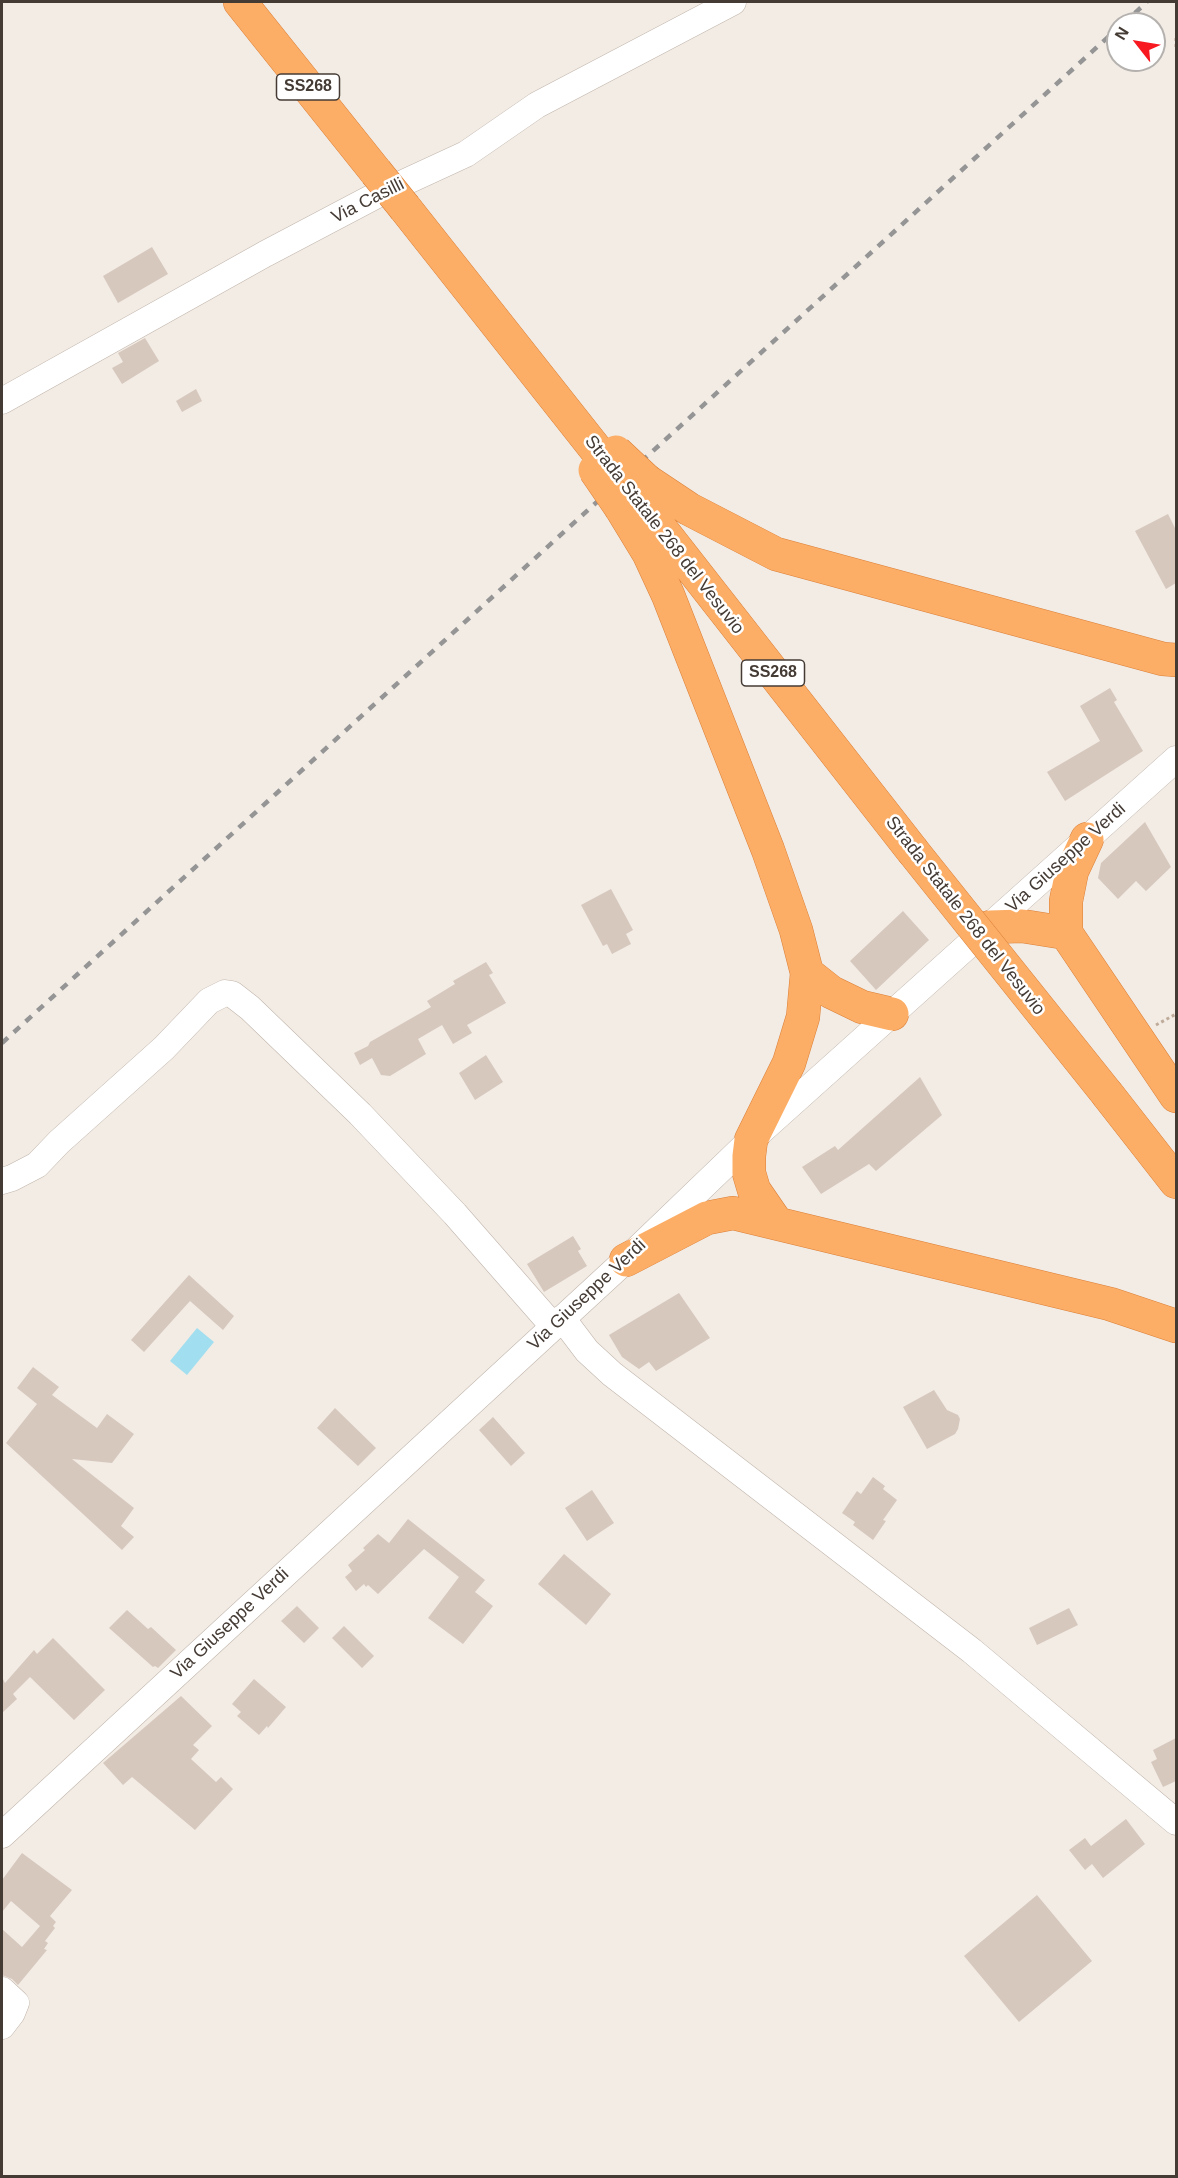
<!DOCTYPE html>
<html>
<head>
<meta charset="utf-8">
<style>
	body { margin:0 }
	#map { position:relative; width:1178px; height:2178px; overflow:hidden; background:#f2ece5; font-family:Arial,sans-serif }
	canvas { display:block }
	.frame { position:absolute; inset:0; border:3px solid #453b35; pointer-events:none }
	.north { position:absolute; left:1106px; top:12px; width:60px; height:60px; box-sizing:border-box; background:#fff; border:2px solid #b5b1ae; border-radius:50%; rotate:301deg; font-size:16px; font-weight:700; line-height:24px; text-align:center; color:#453b35 }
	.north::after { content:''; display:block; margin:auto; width:21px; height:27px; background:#f71820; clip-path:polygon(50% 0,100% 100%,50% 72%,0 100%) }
</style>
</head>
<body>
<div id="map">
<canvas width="1178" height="2178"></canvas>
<div class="frame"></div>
<div class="north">N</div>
</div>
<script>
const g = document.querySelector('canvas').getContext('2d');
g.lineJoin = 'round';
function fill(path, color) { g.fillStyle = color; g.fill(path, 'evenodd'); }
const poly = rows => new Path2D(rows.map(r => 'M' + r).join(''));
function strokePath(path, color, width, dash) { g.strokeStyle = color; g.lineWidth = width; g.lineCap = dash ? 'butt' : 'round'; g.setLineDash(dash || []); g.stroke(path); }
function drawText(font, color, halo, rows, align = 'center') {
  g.font = font + ' Arial,sans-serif'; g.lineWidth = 5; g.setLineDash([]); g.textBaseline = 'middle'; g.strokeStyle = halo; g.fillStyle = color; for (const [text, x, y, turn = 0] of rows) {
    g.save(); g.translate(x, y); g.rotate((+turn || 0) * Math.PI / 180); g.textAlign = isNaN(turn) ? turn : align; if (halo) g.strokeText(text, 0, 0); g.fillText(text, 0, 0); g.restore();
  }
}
const water = poly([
	[197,1328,214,1342,187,1375,170,1361]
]);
const building = poly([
	[152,247,168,274,118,303,103,276],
	[145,338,159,361,122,384,112,368,123,362,118,353],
	[196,389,202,401,182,412,176,401],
	[1168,514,1176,530,1176,583,1166,589,1135,531],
	[1110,688,1117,700,1114,702,1143,751,1065,801,1047,772,1100,741,1080,706],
	[1145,822,1171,867,1146,891,1136,881,1118,899,1098,878,1101,863],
	[611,889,633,930,626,934,631,944,612,954,607,944,603,946,581,905],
	[903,911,929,940,876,990,850,961],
	[486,962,493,973,489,975,506,1003,467,1025,472,1033,453,1044,442,1025,418,1039,426,1054,390,1076,381,1075,372,1058,360,1065,354,1053,368,1046,370,1042,431,1007,427,1001,455,984,453,981],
	[486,1055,503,1082,475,1100,459,1073],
	[920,1077,942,1115,876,1171,869,1164,821,1194,802,1167,835,1146,838,1150],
	[573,1236,581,1249,578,1251,587,1266,544,1292,527,1264],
	[189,1275,234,1316,223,1330,190,1301,144,1352,131,1340],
	[679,1293,710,1338,656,1371,649,1362,639,1369,622,1357,609,1335],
	[33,1367,59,1387,52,1395,97,1428,107,1414,134,1434,112,1463,72,1459,134,1508,121,1526,134,1537,122,1550,6,1443,37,1404,17,1388],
	[934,1390,947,1410,958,1415,960,1419,958,1429,955,1434,927,1449,903,1407],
	[335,1408,376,1448,358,1466,317,1428],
	[493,1417,525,1453,511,1466,479,1430],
	[873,1477,885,1486,883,1489,897,1500,883,1520,886,1521,873,1540,853,1525,855,1522,842,1513,857,1491,861,1494],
	[592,1490,614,1523,587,1541,565,1508],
	[408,1519,485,1580,475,1592,493,1606,463,1644,428,1618,459,1577,424,1549,378,1594,368,1585,366,1587,364,1584,356,1591,345,1577,352,1571,348,1565,365,1550,363,1548,378,1534,389,1543],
	[564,1554,611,1594,586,1625,538,1584],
	[297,1606,319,1628,304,1643,281,1621],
	[1069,1608,1078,1625,1037,1645,1029,1628],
	[127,1610,148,1629,151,1627,176,1650,158,1668,155,1666,153,1667,109,1628],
	[344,1626,374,1656,362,1668,332,1638],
	[53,1638,105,1690,74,1720,30,1677,13,1694,17,1699,2,1713,2,1677,5,1683,34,1650,37,1654],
	[254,1679,286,1707,268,1728,267,1726,259,1735,237,1716,241,1712,232,1704],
	[181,1696,212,1726,193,1745,199,1750,191,1759,216,1782,221,1777,233,1789,195,1830,132,1777,123,1785,103,1763],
	[1176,1738,1176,1781,1163,1787,1151,1762,1157,1759,1153,1750],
	[1126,1819,1145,1844,1103,1878,1092,1864,1085,1870,1069,1850,1085,1838,1091,1846],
	[22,1853,72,1890,50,1916,56,1922,53,1926,55,1928,45,1941,48,1943,44,1949,47,1950,18,1985,12,1979,2,1975,2,1929,22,1947,40,1926,11,1901,2,1912,2,1880],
	[1037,1895,1092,1961,1019,2022,964,1956]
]);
const path = poly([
	[1176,38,1176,48],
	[1156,1025,1176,1014]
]);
const minor = poly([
	[2,401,265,254,375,196,466,154,537,105,733,2],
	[2,1181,12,1178,37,1165,59,1142,164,1048,209,1001,225,993,232,994,250,1008,360,1114,455,1214,553,1326],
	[562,1318,587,1351,612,1374,972,1651,1176,1822],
	[2,1835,626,1260,751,1140,1176,759],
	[2,1990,16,2003,12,2013,2,2026]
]);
const highway = poly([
	[240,2,376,172],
	[405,208,605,461],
	[647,481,689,509,776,554,1163,659,1176,660],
	[636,497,912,850],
	[621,508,649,554,668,595,768,850,796,930,807,973,803,1017,789,1063,751,1140,749,1156,749,1173,754,1190,776,1222],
	[1087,839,1072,871,1066,901,1066,933,1176,1096],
	[990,927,1022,926,1066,933],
	[807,973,831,992,862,1007,892,1014],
	[1108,1095,1176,1182],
	[626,1260,707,1218,733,1213,1110,1304,1176,1326]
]);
const rail = poly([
	[1123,24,1147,2],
	[2,1043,1118,28]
]);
const highwayBridge = poly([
	[376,172,405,208],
	[616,452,647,481],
	[595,470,621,508],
	[912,850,1108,1095]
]);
const shields = [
	[308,87,63],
	[773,673,63]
];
const shieldNames = [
	["SS268",308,87],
	["SS268",773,673]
];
const streetNames = [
	["Via Casilli",368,201,-27],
	["Strada Statale 268 del Vesuvio",664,535,52],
	["Via Giuseppe Verdi",1066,858,-42],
	["Strada Statale 268 del Vesuvio",965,916,52],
	["Via Giuseppe Verdi",587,1295,-43],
	["Via Giuseppe Verdi",230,1624,-43]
];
fill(water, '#a1deef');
fill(building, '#d7c8be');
strokePath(minor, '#c1b5ab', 27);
strokePath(highway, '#db7f37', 34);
strokePath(path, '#bfab99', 3, [3, 3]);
strokePath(minor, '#fff', 26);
strokePath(highway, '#fcae67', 33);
strokePath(rail, '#959595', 4.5, [8, 8]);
strokePath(highwayBridge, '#db7f37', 34, []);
strokePath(highwayBridge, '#fcae67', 33);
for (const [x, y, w] of shields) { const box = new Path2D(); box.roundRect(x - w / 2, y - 13, w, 26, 4.5); g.fillStyle = '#fff'; g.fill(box); strokePath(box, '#453b35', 1.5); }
drawText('bold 16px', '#453b35', null, shieldNames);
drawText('18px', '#453b35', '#fff', streetNames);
</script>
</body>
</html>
